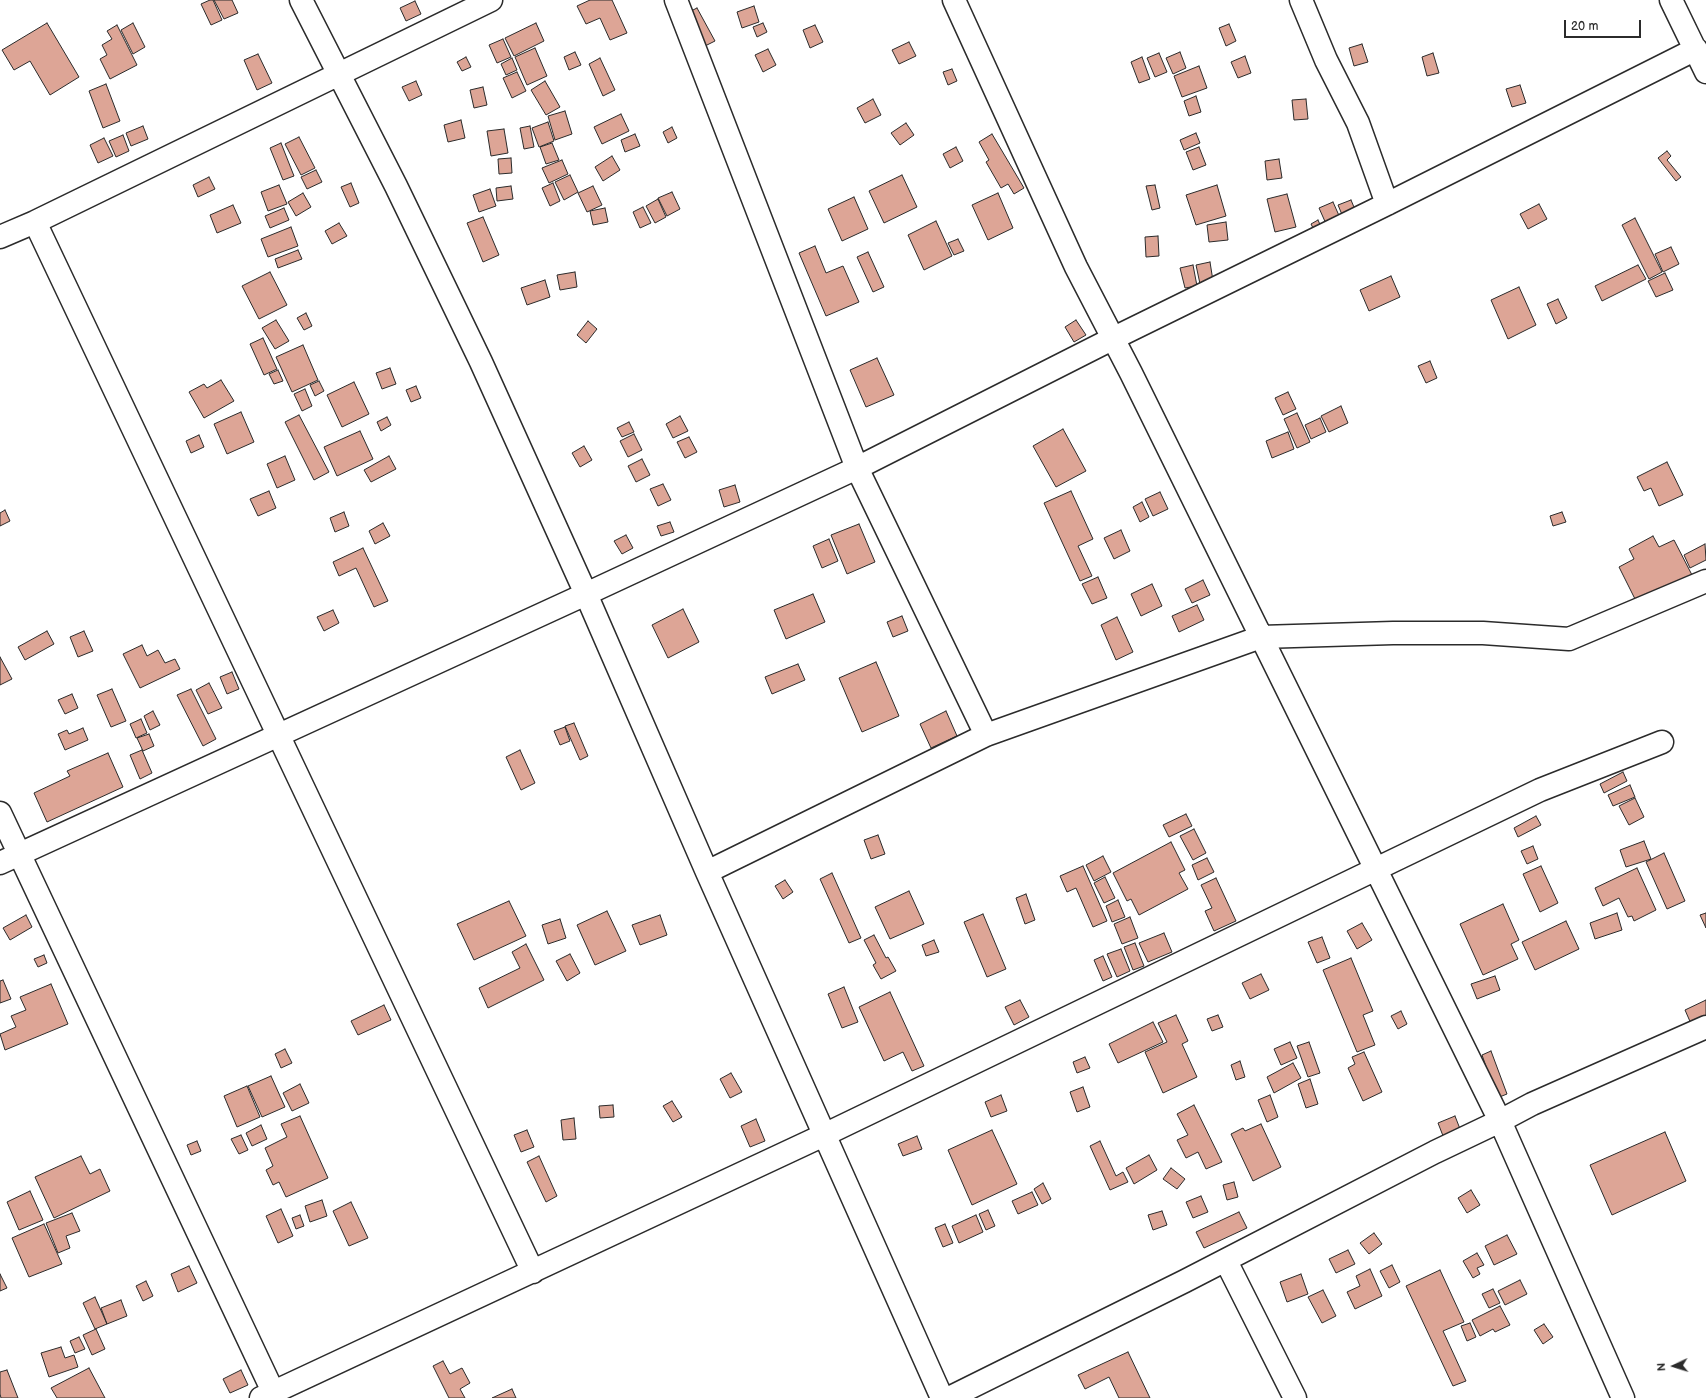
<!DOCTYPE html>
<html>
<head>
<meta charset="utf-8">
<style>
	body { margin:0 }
	#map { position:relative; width:1706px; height:1398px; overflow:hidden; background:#fff; font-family:"Balsamiq Sans",sans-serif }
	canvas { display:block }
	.north { position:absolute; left:1654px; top:1346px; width:40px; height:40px; -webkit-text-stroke:3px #fff; paint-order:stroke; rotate:266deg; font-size:11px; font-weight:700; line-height:16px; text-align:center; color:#2b2b2b }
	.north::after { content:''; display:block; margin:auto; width:14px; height:18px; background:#2b2b2b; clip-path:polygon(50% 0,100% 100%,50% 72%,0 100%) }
	.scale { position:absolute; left:1564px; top:20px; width:77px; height:18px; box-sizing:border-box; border:2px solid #2b2b2b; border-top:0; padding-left:5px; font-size:12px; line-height:14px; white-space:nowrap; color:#2b2b2b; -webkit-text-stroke:3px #fff; paint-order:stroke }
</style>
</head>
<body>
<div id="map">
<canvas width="1706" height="1398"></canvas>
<div class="north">N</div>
<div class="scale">20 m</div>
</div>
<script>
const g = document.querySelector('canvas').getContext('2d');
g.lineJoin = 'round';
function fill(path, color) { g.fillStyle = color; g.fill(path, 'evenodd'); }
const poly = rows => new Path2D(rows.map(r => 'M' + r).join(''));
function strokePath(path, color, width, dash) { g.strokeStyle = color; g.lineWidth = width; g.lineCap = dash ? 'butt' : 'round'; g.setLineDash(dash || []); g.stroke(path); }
const building = poly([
	[210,0,213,0,222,20,211,25,201,4,210,0],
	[214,0,232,0,238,13,224,19,214,0],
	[590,0,612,0,627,33,610,40,600,18,586,24,577,6,590,0],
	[415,1,421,14,406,21,400,8,415,1],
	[754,6,759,22,742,28,737,12,754,6],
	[697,8,715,41,701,48,685,14,697,8],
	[47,23,79,77,50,95,30,61,14,70,2,50,47,23],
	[133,23,145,47,133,54,121,30,133,23],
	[536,23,544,41,514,56,505,38,536,23],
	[763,23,767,32,757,37,753,27,763,23],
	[1229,24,1236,41,1226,46,1219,28,1229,24],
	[117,25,137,65,110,79,100,59,107,55,102,45,112,39,107,31,117,25],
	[815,25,823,42,810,48,803,30,815,25],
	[503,39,511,57,497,63,489,45,503,39],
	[909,42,916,56,899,64,892,50,909,42],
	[1362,44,1368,62,1354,66,1349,48,1362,44],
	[535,48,547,76,527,85,515,57,535,48],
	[768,49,776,65,763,72,755,55,768,49],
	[575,52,581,65,569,70,564,57,575,52],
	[1180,52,1186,68,1173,74,1166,58,1180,52],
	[1159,53,1167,72,1155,77,1147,58,1159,53],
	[1433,53,1439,73,1427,76,1422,57,1433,53],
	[258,54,272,83,257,90,244,60,258,54],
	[1245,56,1251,73,1238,78,1231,62,1245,56],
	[466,57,471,67,462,71,457,62,466,57],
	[1142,57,1150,79,1139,83,1131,62,1142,57],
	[512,58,517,70,506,75,501,64,512,58],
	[600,58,615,90,603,96,589,64,600,58],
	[1199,66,1207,88,1182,97,1174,76,1199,66],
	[952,69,957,81,948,85,943,72,952,69],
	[517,72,526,91,512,98,503,78,517,72],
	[416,81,422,95,409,101,402,87,416,81],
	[545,81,560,107,546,115,531,90,545,81],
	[106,84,120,121,103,128,89,91,106,84],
	[1520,85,1526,103,1512,107,1506,89,1520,85],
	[483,87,487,105,474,108,470,90,483,87],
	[1196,96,1201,112,1189,116,1184,101,1196,96],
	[873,99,881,115,865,123,857,108,873,99],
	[1306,99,1308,119,1294,120,1292,100,1306,99],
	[565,111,572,134,555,140,548,116,565,111],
	[621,114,629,131,602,144,594,127,621,114],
	[461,120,465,138,448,142,444,125,461,120],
	[548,122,554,141,539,147,532,128,548,122],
	[906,123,914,135,900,145,891,133,906,123],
	[143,126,148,139,131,146,126,133,143,126],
	[530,126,534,147,524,149,520,128,530,126],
	[672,127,677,138,668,143,663,132,672,127],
	[504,129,508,153,491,156,487,131,504,129],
	[1196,133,1200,143,1184,150,1180,140,1196,133],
	[635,134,640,146,625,152,621,140,635,134],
	[992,134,1024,188,1014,194,1008,184,1001,188,986,162,989,160,979,142,992,134],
	[123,135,129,151,116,157,109,141,123,135],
	[299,137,315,168,301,175,285,144,299,137],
	[104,138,113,156,98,163,90,145,104,138],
	[281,143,294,176,283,180,270,148,281,143],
	[552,143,559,160,546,164,540,147,552,143],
	[956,147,963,161,950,168,943,154,956,147],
	[1199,147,1206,165,1193,170,1186,152,1199,147],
	[1667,151,1671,156,1667,160,1681,177,1676,181,1658,158,1667,151],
	[612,156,620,170,603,181,595,167,612,156],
	[511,158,512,173,499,174,498,159,511,158],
	[1279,159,1282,178,1267,180,1265,161,1279,159],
	[562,160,568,174,549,183,542,168,562,160],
	[316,170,322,182,307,189,301,177,316,170],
	[570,175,578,192,564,200,555,182,570,175],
	[902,175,917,207,884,223,869,191,902,175],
	[209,177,215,189,198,197,193,185,209,177],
	[351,183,359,203,350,207,341,187,351,183],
	[553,183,560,201,550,206,542,188,553,183],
	[279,185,287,204,268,211,261,192,279,185],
	[1155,185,1160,208,1152,210,1146,186,1155,185],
	[1217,185,1226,216,1196,225,1186,195,1217,185],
	[511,186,513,199,497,201,496,188,511,186],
	[593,186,602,205,587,212,578,193,593,186],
	[490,189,496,206,479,212,473,195,490,189],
	[672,192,680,209,667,216,658,198,672,192],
	[303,193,311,207,296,216,288,202,303,193],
	[998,193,1013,228,988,240,972,205,998,193],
	[1287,194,1296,227,1275,232,1267,199,1287,194],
	[854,197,868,229,842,241,828,209,854,197],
	[658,199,666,217,655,223,646,206,658,199],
	[1351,200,1356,212,1343,217,1338,205,1351,200],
	[1333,202,1341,220,1327,226,1319,208,1333,202],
	[1539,204,1547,219,1528,229,1520,214,1539,204],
	[233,205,241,223,217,233,210,215,233,205],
	[643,207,651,223,640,228,633,212,643,207],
	[284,208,289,220,270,228,265,216,284,208],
	[605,208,608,222,593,225,590,211,605,208],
	[483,217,499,255,483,262,467,223,483,217],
	[1635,218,1662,272,1649,279,1622,225,1635,218],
	[1318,220,1322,229,1315,232,1311,224,1318,220],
	[936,221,952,256,924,270,908,235,936,221],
	[1226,222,1228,240,1209,242,1207,225,1226,222],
	[339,223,347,236,332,244,325,231,339,223],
	[291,227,298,246,268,257,261,239,291,227],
	[1158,236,1159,256,1146,257,1145,237,1158,236],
	[958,239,964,251,954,255,948,243,958,239],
	[815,246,826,273,843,266,859,302,826,316,799,253,815,246],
	[1671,247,1679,264,1663,272,1655,254,1671,247],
	[298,250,302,259,278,268,275,259,298,250],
	[868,252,884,287,873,292,857,257,868,252],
	[1210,262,1213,281,1200,284,1196,265,1210,262],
	[1193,265,1197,286,1185,288,1180,268,1193,265],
	[1638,265,1646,279,1602,301,1595,286,1638,265],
	[270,272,287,305,259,319,242,286,270,272],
	[575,272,577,287,560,290,557,275,575,272],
	[1665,273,1673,290,1656,297,1648,281,1665,273],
	[1391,276,1400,297,1369,311,1360,290,1391,276],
	[545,280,550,297,527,305,521,288,545,280],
	[1519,287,1536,325,1508,339,1491,300,1519,287],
	[1558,299,1567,318,1556,324,1547,304,1558,299],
	[306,313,312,326,304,330,297,318,306,313],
	[276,320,289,341,275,349,262,328,276,320],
	[1076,320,1086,335,1074,342,1065,327,1076,320],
	[588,321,597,329,586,343,577,335,588,321],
	[263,338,277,369,264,375,250,344,263,338],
	[303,345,318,380,292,392,276,357,303,345],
	[877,358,894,395,866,407,850,370,877,358],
	[1430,361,1437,378,1426,383,1418,366,1430,361],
	[390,368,396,384,382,389,376,373,390,368],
	[278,370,283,381,274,384,269,374,278,370],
	[221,380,234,401,204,418,189,392,204,384,207,388,221,380],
	[319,381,324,391,315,396,310,385,319,381],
	[354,382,369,414,342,427,327,395,354,382],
	[416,386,421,398,411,402,406,390,416,386],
	[305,389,312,406,302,411,294,394,305,389],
	[1288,392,1296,409,1283,415,1275,398,1288,392],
	[1341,406,1348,423,1329,432,1321,416,1341,406],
	[241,412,254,442,227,454,214,424,241,412],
	[1297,413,1310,442,1297,448,1284,419,1297,413],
	[299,415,329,472,314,480,285,422,299,415],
	[680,416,688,431,673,438,666,424,680,416],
	[387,417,391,425,381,431,377,422,387,417],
	[1320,418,1326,432,1311,439,1305,425,1320,418],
	[629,422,634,432,622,437,617,428,629,422],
	[1063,429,1086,471,1056,487,1033,446,1063,429],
	[360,431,373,459,337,476,324,447,360,431],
	[1288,432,1294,449,1272,458,1266,441,1288,432],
	[634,434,642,450,628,457,620,441,634,434],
	[199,435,204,447,191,453,186,441,199,435],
	[689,437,697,452,685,458,677,442,689,437],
	[584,446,592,460,580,467,572,453,584,446],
	[285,456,295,480,277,488,267,464,285,456],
	[389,456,396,469,371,482,364,470,389,456],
	[642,459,650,475,636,482,628,466,642,459],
	[1667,462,1683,495,1659,506,1651,488,1644,491,1637,477,1667,462],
	[663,484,671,500,658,506,650,489,663,484],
	[735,485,740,502,724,507,719,490,735,485],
	[269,491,276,508,258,516,250,499,269,491],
	[1071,491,1093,539,1078,546,1092,576,1080,581,1044,503,1071,491],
	[1160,492,1168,509,1153,516,1145,499,1160,492],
	[1142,502,1149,517,1140,522,1133,507,1142,502],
	[5,510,10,521,0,526,0,513,5,510],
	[344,512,349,526,335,532,330,518,344,512],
	[1562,512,1566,522,1553,526,1550,516,1562,512],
	[670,522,674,532,661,536,657,526,670,522],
	[383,523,390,536,375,544,369,531,383,523],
	[859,524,875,562,847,574,831,535,859,524],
	[1121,530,1130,551,1114,559,1104,538,1121,530],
	[626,535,633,548,622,554,614,541,626,535],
	[1653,536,1659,547,1674,540,1692,575,1637,603,1619,567,1634,559,1629,549,1653,536],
	[829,539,838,561,822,568,813,546,829,539],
	[1705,544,1706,560,1690,568,1684,555,1705,544],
	[363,548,388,601,374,607,356,568,339,576,333,562,363,548],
	[1098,577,1107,598,1092,604,1082,584,1098,577],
	[1203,580,1210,595,1192,603,1185,589,1203,580],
	[1152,584,1162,606,1141,616,1131,594,1152,584],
	[813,594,825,622,786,639,774,610,813,594],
	[1197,605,1204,620,1179,632,1172,616,1197,605],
	[683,609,699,642,668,658,652,625,683,609],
	[333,610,339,623,324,631,317,617,333,610],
	[902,616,908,631,893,637,887,622,902,616],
	[1117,617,1133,652,1116,660,1101,625,1117,617],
	[47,631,54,644,25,660,18,647,47,631],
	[84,631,93,651,78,657,70,637,84,631],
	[142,645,147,656,158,650,165,663,175,659,180,669,140,688,123,654,142,645],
	[0,657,12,679,0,685,0,657],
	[876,662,899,716,862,732,839,678,876,662],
	[798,664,805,680,772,694,765,677,798,664],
	[232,672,239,689,227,694,220,677,232,672],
	[209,683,222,708,208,714,196,690,209,683],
	[112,689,126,721,111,727,97,695,112,689],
	[191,689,216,739,203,746,177,695,191,689],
	[72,694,78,708,65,714,58,700,72,694],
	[153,711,160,725,150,730,144,716,153,711],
	[946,711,957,736,931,748,920,724,946,711],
	[141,719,147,733,136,738,130,724,141,719],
	[574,723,588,756,580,760,565,726,574,723],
	[565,727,570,741,560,745,554,731,565,727],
	[83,728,88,740,65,750,58,734,67,730,69,734,83,728],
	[149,734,154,746,143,751,137,738,149,734],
	[142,750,152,773,140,779,130,755,142,750],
	[520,750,535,783,521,790,506,757,520,750],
	[108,753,123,787,47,822,34,793,70,776,67,771,108,753],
	[1623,772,1627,781,1604,793,1600,784,1623,772],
	[1630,785,1635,797,1613,806,1608,795,1630,785],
	[1635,798,1644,817,1629,825,1619,806,1635,798],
	[1186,814,1192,826,1169,837,1163,825,1186,814],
	[1536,816,1541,825,1518,837,1514,828,1536,816],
	[1194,829,1206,853,1193,860,1180,836,1194,829],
	[878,835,885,854,871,859,864,840,878,835],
	[1644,841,1651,859,1626,867,1620,850,1644,841],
	[1171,842,1185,870,1179,873,1188,889,1139,915,1131,899,1127,901,1113,873,1171,842],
	[1533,846,1538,859,1527,864,1521,851,1533,846],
	[1664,853,1685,901,1667,909,1646,862,1664,853],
	[1103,856,1111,872,1094,881,1086,865,1103,856],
	[1207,858,1214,872,1198,880,1192,865,1207,858],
	[1083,866,1107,921,1093,927,1076,888,1067,892,1060,876,1083,866],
	[1541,866,1558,903,1540,912,1523,874,1541,866],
	[1637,868,1656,910,1634,921,1632,916,1628,917,1619,898,1603,906,1595,888,1637,868],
	[832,873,861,938,849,943,820,879,832,873],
	[1105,877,1115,898,1104,903,1094,883,1105,877],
	[1216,878,1236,921,1214,931,1205,911,1212,908,1201,885,1216,878],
	[785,880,793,892,783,899,775,886,785,880],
	[909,891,924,924,890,939,875,907,909,891],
	[1026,894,1035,920,1025,924,1016,898,1026,894],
	[1118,900,1125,917,1112,922,1106,906,1118,900],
	[509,901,526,936,474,960,457,924,509,901],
	[1503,904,1519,940,1511,944,1518,959,1483,975,1460,924,1503,904],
	[607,911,626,951,595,965,577,925,607,911],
	[1617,913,1622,930,1595,939,1590,923,1617,913],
	[1706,913,1706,928,1700,915,1706,913],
	[983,914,1006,969,987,977,964,922,983,914],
	[26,915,32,927,10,940,3,928,26,915],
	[660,915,667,935,640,945,632,925,660,915],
	[1130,917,1138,938,1122,944,1114,924,1130,917],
	[560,919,566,938,548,944,542,925,560,919],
	[1566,921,1579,949,1535,970,1522,942,1566,921],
	[1362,923,1372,940,1357,949,1347,931,1362,923],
	[1164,933,1172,952,1148,962,1139,943,1164,933],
	[874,935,886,958,888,957,896,971,881,979,873,965,876,963,864,940,874,935],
	[1322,937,1330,958,1317,963,1308,942,1322,937],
	[934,940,939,952,926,956,922,945,934,940],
	[1135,943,1144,966,1133,970,1124,947,1135,943],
	[526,944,544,980,488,1008,479,988,520,968,512,952,526,944],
	[1121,949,1130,971,1117,977,1107,954,1121,949],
	[570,954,580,973,567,981,556,961,570,954],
	[44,955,47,963,38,967,34,959,44,955],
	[1103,956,1112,977,1103,981,1094,960,1103,956],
	[1351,958,1373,1011,1363,1015,1375,1045,1357,1052,1323,970,1351,958],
	[1261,974,1269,990,1250,999,1242,983,1261,974],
	[1495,976,1500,990,1477,999,1471,984,1495,976],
	[3,980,11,999,0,1003,0,981,3,980],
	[51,984,68,1024,5,1050,0,1034,16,1027,11,1016,26,1010,20,997,51,984],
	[844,987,858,1022,842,1028,828,994,844,987],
	[890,992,924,1066,912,1071,903,1052,884,1061,859,1007,890,992],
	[1020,1000,1029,1017,1014,1025,1005,1007,1020,1000],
	[1706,1000,1706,1019,1692,1026,1685,1010,1706,1000],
	[384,1005,391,1020,358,1035,351,1021,384,1005],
	[1401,1011,1407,1024,1398,1029,1391,1016,1401,1011],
	[1176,1015,1188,1041,1182,1044,1197,1077,1163,1093,1145,1052,1167,1042,1158,1023,1176,1015],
	[1218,1015,1223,1027,1212,1031,1207,1019,1218,1015],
	[1153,1022,1163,1042,1118,1063,1109,1044,1153,1022],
	[1290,1042,1297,1058,1281,1065,1274,1049,1290,1042],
	[1309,1042,1320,1073,1308,1077,1297,1046,1309,1042],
	[285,1049,292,1063,281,1068,275,1054,285,1049],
	[1491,1051,1507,1094,1497,1098,1482,1055,1491,1051],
	[1364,1052,1382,1092,1363,1101,1348,1068,1355,1064,1352,1057,1364,1052],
	[1085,1057,1090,1068,1077,1073,1073,1062,1085,1057],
	[1240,1061,1245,1077,1236,1080,1231,1065,1240,1061],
	[1293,1063,1301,1078,1274,1093,1267,1077,1293,1063],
	[731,1073,742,1092,730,1098,720,1079,731,1073],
	[271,1076,285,1107,262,1117,248,1086,271,1076],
	[1310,1079,1318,1104,1306,1108,1298,1084,1310,1079],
	[300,1084,309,1103,292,1111,283,1093,300,1084],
	[247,1086,260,1117,237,1127,224,1096,247,1086],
	[1083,1087,1090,1107,1077,1112,1070,1092,1083,1087],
	[1001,1095,1007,1111,991,1117,985,1102,1001,1095],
	[1270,1095,1278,1117,1267,1122,1258,1100,1270,1095],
	[672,1101,682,1117,673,1122,663,1106,672,1101],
	[613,1105,614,1117,600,1118,599,1106,613,1105],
	[1194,1105,1222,1162,1206,1169,1198,1152,1186,1158,1177,1140,1188,1135,1177,1114,1194,1105],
	[300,1116,328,1178,286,1197,279,1182,273,1185,266,1170,273,1166,265,1148,287,1137,281,1124,300,1116],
	[1455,1116,1462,1134,1445,1141,1438,1123,1455,1116],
	[574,1118,576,1139,563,1140,561,1120,574,1118],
	[756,1119,765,1141,750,1147,741,1126,756,1119],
	[1261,1124,1281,1167,1253,1181,1231,1134,1243,1128,1245,1131,1261,1124],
	[261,1125,267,1139,252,1146,246,1133,261,1125],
	[527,1130,534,1147,521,1152,514,1135,527,1130],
	[992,1130,1017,1184,972,1205,948,1150,992,1130],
	[1665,1132,1686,1181,1612,1215,1590,1165,1665,1132],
	[241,1135,248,1150,239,1154,231,1139,241,1135],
	[917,1136,922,1149,903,1156,898,1144,917,1136],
	[197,1141,201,1151,191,1155,187,1145,197,1141],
	[1100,1141,1116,1176,1123,1172,1128,1182,1110,1190,1090,1146,1100,1141],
	[1149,1155,1157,1170,1134,1184,1126,1168,1149,1155],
	[81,1156,90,1174,100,1169,110,1191,54,1218,35,1177,81,1156],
	[539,1156,557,1196,546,1202,527,1162,539,1156],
	[1171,1168,1185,1179,1177,1189,1163,1179,1171,1168],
	[1234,1182,1238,1197,1227,1200,1223,1185,1234,1182],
	[1043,1183,1051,1199,1042,1204,1034,1189,1043,1183],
	[1471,1190,1480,1205,1467,1213,1458,1198,1471,1190],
	[30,1191,43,1220,19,1230,7,1202,30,1191],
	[1032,1192,1038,1205,1018,1214,1012,1201,1032,1192],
	[1201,1196,1208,1212,1193,1218,1186,1202,1201,1196],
	[322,1200,327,1216,310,1222,305,1206,322,1200],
	[351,1202,368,1238,349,1246,333,1211,351,1202],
	[281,1209,293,1236,278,1243,266,1216,281,1209],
	[988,1210,995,1226,986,1230,979,1214,988,1210],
	[1162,1211,1167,1225,1153,1230,1148,1215,1162,1211],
	[1239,1212,1247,1228,1204,1248,1196,1232,1239,1212],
	[72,1213,80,1231,66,1236,70,1248,58,1253,46,1223,72,1213],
	[300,1215,304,1226,296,1229,292,1218,300,1215],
	[976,1215,983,1232,959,1243,952,1226,976,1215],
	[44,1224,62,1264,29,1277,12,1238,44,1224],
	[945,1224,953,1243,943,1247,935,1228,945,1224],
	[1374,1233,1382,1244,1369,1254,1360,1243,1374,1233],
	[1507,1235,1517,1254,1494,1265,1485,1246,1507,1235],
	[1348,1250,1355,1264,1336,1273,1329,1259,1348,1250],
	[1477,1253,1484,1265,1477,1268,1480,1274,1473,1278,1463,1261,1477,1253],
	[1392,1265,1400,1282,1389,1288,1380,1271,1392,1265],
	[189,1266,197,1283,178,1292,171,1274,189,1266],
	[1370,1269,1382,1296,1355,1309,1347,1292,1360,1286,1356,1276,1370,1269],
	[1440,1270,1464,1322,1443,1331,1466,1381,1453,1386,1406,1286,1440,1270],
	[0,1274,7,1288,0,1291,0,1274],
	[1301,1274,1308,1294,1287,1302,1280,1282,1301,1274],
	[1520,1280,1527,1294,1505,1305,1498,1291,1520,1280],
	[146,1281,153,1296,143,1301,136,1286,146,1281],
	[1493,1289,1500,1303,1489,1308,1482,1294,1493,1289],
	[1323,1290,1336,1316,1322,1323,1308,1297,1323,1290],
	[95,1297,107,1324,95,1329,83,1303,95,1297],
	[121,1300,127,1316,107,1324,101,1308,121,1300],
	[1500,1306,1510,1325,1495,1332,1493,1329,1480,1336,1472,1320,1500,1306],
	[1470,1323,1476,1337,1467,1341,1461,1326,1470,1323],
	[1544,1324,1553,1337,1543,1344,1534,1330,1544,1324],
	[96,1329,105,1349,92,1355,83,1335,96,1329],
	[79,1337,85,1349,75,1353,70,1341,79,1337],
	[61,1347,65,1358,74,1355,78,1367,49,1377,41,1353,61,1347],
	[1128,1352,1150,1398,1119,1398,1109,1377,1085,1389,1078,1375,1128,1352],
	[443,1361,450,1374,462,1368,470,1383,460,1389,465,1398,449,1398,433,1366,443,1361],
	[89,1368,105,1398,57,1398,51,1388,89,1368],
	[7,1370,18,1398,1,1398,0,1394,0,1372,7,1370],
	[241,1370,248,1385,230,1393,223,1379,241,1370],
	[512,1389,516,1398,492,1398,512,1389]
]);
const street = poly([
	[301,0,396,186,481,362,586,594,707,872,942,1398],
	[676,0,857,468,986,735],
	[954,0,1076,267,1131,373,1500,1121,1623,1398],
	[1301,0,1326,60,1358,123,1387,204],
	[1671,0,1706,72],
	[35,222,533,1272],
	[0,237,35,222,491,0],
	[0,813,276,1398],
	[0,863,586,594,857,468,1112,339,1387,204,1696,49],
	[707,872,986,735,1261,637,1393,633,1483,633,1569,639,1706,581],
	[1226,1261,1295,1398],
	[261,1398,824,1135,1540,790,1662,742],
	[949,1398,1185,1281,1435,1152,1500,1121,1532,1104,1706,1027]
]);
fill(building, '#dda596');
strokePath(building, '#2b2b2b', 1);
strokePath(street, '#2b2b2b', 25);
strokePath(street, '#fff', 22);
</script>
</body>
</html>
